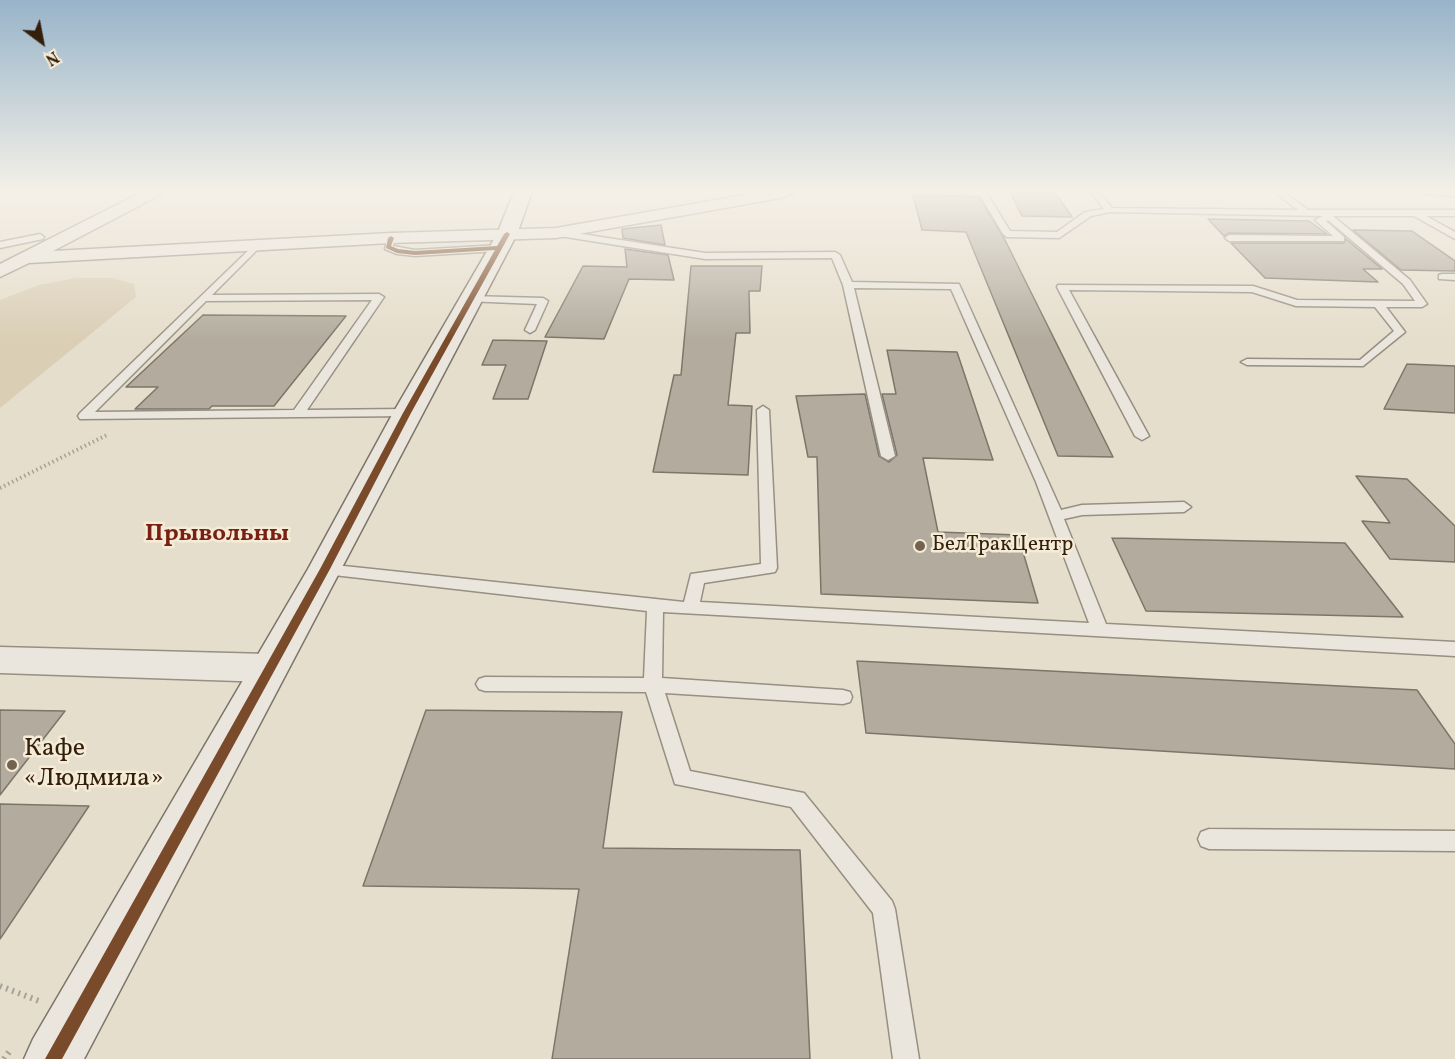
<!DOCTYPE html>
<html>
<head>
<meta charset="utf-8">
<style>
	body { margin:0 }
	#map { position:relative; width:1455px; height:1059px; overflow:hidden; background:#e6decc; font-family:Vollkorn,serif }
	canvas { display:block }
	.north { position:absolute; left:12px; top:12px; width:60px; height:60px; -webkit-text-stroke:4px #f5ecd7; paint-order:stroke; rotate:148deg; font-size:16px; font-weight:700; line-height:24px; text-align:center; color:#331f0b }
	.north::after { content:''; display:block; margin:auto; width:21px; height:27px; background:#331f0b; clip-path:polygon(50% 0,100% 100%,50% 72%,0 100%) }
</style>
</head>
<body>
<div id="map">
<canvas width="1455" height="1059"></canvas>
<div class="north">N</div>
</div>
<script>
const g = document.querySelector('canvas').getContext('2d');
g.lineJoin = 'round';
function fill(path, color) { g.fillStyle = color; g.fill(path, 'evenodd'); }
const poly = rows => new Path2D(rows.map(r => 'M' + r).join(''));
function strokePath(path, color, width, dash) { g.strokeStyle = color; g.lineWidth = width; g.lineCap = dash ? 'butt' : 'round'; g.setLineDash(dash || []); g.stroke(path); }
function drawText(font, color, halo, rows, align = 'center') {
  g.font = font + ' Vollkorn,serif'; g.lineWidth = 5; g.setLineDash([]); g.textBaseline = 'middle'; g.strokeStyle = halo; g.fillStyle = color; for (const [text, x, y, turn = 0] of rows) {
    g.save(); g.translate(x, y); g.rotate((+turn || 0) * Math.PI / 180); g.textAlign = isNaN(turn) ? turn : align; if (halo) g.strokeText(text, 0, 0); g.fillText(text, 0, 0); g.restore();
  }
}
const green = poly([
	[75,278,112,278,134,284,136,297,0,408,0,300,39,285]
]);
const building = poly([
	[1010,192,1055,192,1072,217,1022,216,1010,192],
	[913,195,979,197,1004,238,1113,457,1058,456,966,232,922,230,913,195],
	[1208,219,1309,221,1327,234,1229,233,1224,236,1208,219],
	[661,225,665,245,623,238,622,229,661,225],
	[1353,230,1412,231,1455,261,1455,271,1401,270,1353,230],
	[1346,239,1382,269,1363,269,1378,282,1265,278,1231,243,1344,243,1346,239],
	[625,249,668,255,674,280,629,279,604,339,545,337,583,266,627,267,625,249],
	[691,266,762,266,760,291,749,291,750,333,736,333,728,405,752,406,748,475,653,472,674,375,681,375,691,266],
	[203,315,346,316,274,406,212,406,209,409,135,409,158,387,126,387,203,315],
	[493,340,547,341,528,399,493,399,506,365,482,365,493,340],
	[887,350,957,352,993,460,923,458,938,532,1018,535,1038,603,821,594,817,457,808,457,796,396,865,394,879,456,889,462,897,455,882,394,896,394,887,350],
	[1407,364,1455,366,1455,413,1384,409,1407,364],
	[1356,476,1407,479,1455,526,1455,562,1390,559,1362,521,1390,523,1356,476],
	[1112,538,1345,543,1403,617,1146,611,1112,538],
	[857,661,1417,690,1455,744,1455,769,866,733,857,661],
	[0,710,65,711,0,795,0,710],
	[426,710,622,712,603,848,800,850,810,1059,552,1059,579,889,363,886,426,710],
	[0,804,89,806,0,939,0,804]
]);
const pathFar1 = poly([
	[0,488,107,435]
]);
const path = poly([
	[0,986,39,1001],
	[4,1059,9,1052]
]);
const lane = poly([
	[927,192,986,192,1010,231,1057,232,1085,212,1104,209,1091,192,1099,192,1112,208,1298,210,1275,192,1284,192,1308,210,1455,210,1455,216,1426,216,1455,232,1455,239,1414,216,1333,216,1410,280,1427,304,1422,307,1386,307,1405,332,1363,366,1247,365,1241,362,1247,359,1360,360,1394,331,1375,307,1296,306,1252,292,1069,290,1149,436,1142,440,1135,436,1057,287,1058,285,1253,286,1297,300,1415,301,1403,284,1328,220,1326,221,1344,237,1344,241,1229,241,1225,238,1229,235,1333,236,1315,220,1323,216,1110,212,1091,216,1059,238,1007,237,1003,234,980,195,931,194,927,192],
	[1422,192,1455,192,1455,196,1426,194,1422,192],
	[556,230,705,253,835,252,840,255,852,282,959,284,1061,510,1082,505,1184,502,1191,507,1184,512,1082,515,1064,519,1106,624,1455,642,1455,656,663,612,662,678,843,690,850,692,852,697,850,702,843,704,665,693,690,771,804,793,892,901,895,909,919,1059,893,1059,873,913,791,807,675,784,646,692,485,691,479,689,476,684,479,679,485,677,644,678,647,611,325,574,319,573,317,569,319,565,325,564,684,602,691,574,761,564,757,410,763,406,769,410,777,568,775,572,769,573,704,583,700,602,1089,623,1036,482,951,289,854,288,895,456,888,460,881,456,843,285,832,258,705,259,553,235,552,233,556,230],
	[40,234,44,237,43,239,0,248,0,242,40,234],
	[388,236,395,238,393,246,415,250,499,245,504,248,499,251,415,256,397,254,385,249,388,236],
	[256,243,261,246,212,295,379,294,384,297,307,410,407,409,411,410,413,413,411,416,80,419,78,416,80,413,256,243],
	[372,300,294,410,95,412,206,301,372,300],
	[1442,274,1455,274,1455,280,1439,279,1439,275,1442,274],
	[470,296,543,298,548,301,535,330,530,333,525,330,537,304,466,301,465,299,470,296],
	[1209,829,1455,831,1455,851,1209,849,1201,846,1198,839,1201,832,1209,829]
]);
const street = poly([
	[142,192,162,192,160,195,53,251,391,233,556,228,761,192,794,192,786,197,556,238,391,243,29,263,0,277,0,264,142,192],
	[0,647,268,654,281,658,286,668,281,678,268,682,0,673,0,647]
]);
const secondary = poly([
	[514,192,532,192,517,234,84,1059,24,1059,33,1039,308,569,393,413,497,234,514,192]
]);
const bus1 = poly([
	[507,232,510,234,411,413,330,569,62,1059,45,1059,320,569,403,413,495,250,415,255,397,253,386,248,388,238,391,236,394,238,391,246,398,249,415,251,497,246,504,234,507,232]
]);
const markers = [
	[920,546,6,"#72624f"],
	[12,765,6,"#72624f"]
];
const poiNames = [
	["БелТракЦентр",932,546]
];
const quarterNames = [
	["Прывольны",217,536]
];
const nearPoinames = [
	["Кафе",24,750],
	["«Людмила»",24,780]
];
fill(green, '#daceb5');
fill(building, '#b2ab9e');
strokePath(building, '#7c7569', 1.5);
strokePath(lane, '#968f82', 3);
strokePath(street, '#968f82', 3);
strokePath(secondary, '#7c7569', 3);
strokePath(pathFar1, '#a7a299', 4, [1.5, 3]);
strokePath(path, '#a7a299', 6, [2, 4.5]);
fill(lane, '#eae6de');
fill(street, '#eae6de');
fill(secondary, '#eae6de');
fill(bus1, '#7a4b2a');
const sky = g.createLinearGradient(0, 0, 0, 340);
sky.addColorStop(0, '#98b4c9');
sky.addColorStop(0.56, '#f4f0e8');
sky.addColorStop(1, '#f4f0e800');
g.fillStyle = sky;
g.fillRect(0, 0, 1455, 340);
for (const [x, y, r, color] of markers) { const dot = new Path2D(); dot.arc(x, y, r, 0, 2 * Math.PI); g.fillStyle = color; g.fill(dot); strokePath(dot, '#f5ecd7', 2); }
drawText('21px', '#331f0b', '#f5ecd7', poiNames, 'left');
drawText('bold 24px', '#7a1f14', '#f5ecd7', quarterNames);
drawText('26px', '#331f0b', '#f5ecd7', nearPoinames, 'left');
</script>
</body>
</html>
